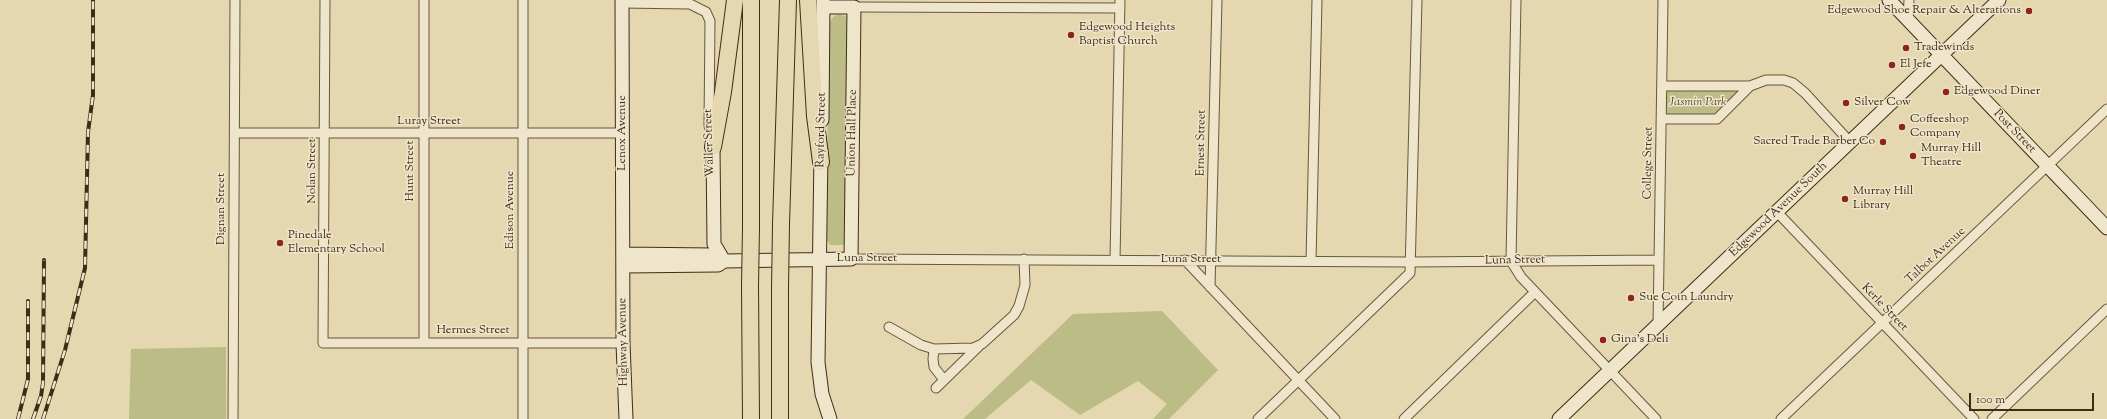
<!DOCTYPE html>
<html>
<head>
<meta charset="utf-8">
<style>
	body { margin:0 }
	#map { position:relative; width:2107px; height:419px; overflow:hidden; background:#e5d7af; font-family:"Sorts Mill Goudy",serif }
	canvas { display:block }
	.scale { position:absolute; left:1969px; top:393px; width:125px; height:18px; box-sizing:border-box; border:2px solid #3f2c18; border-top:0; padding-left:5px; font-size:12px; line-height:14px; white-space:nowrap; color:#3f2c18; -webkit-text-stroke:3px #eee5cb; paint-order:stroke }
</style>
</head>
<body>
<div id="map">
<canvas width="2107" height="419"></canvas>
<div class="scale">100 m</div>
</div>
<script>
const g = document.querySelector('canvas').getContext('2d');
g.lineJoin = 'round';
function fill(path, color) { g.fillStyle = color; g.fill(path, 'evenodd'); }
const poly = rows => new Path2D(rows.map(r => 'M' + r).join(''));
function strokePath(path, color, width, dash) { g.strokeStyle = color; g.lineWidth = width; g.lineCap = dash ? 'butt' : 'round'; g.setLineDash(dash || []); g.stroke(path); }
function drawText(font, color, halo, rows, align = 'center') {
  g.font = font + ' "Sorts Mill Goudy",serif'; g.lineWidth = 3; g.setLineDash([]); g.textBaseline = 'middle'; g.strokeStyle = halo; g.fillStyle = color; for (const [text, x, y, turn = 0] of rows) {
    g.save(); g.translate(x, y); g.rotate((+turn || 0) * Math.PI / 180); g.textAlign = isNaN(turn) ? turn : align; if (halo) g.strokeText(text, 0, 0); g.fillText(text, 0, 0); g.restore();
  }
}
const green = poly([
	[838,14,847,17,849,22,846,240,843,245,830,245,827,240,828,25,833,17],
	[1666,90,1740,90,1717,115,1666,115],
	[1162,311,1218,370,1169,419,1153,419,1167,404,1138,381,1080,415,1031,380,985,419,963,419,1073,314],
	[226,347,226,419,129,419,131,349]
]);
const street = poly([
	[325,0,323,343,623,343],
	[523,0,523,419],
	[1516,0,1511,261,1521,277,1656,419],
	[622,3,690,4,706,12,710,21,709,125,711,138],
	[854,7,1120,8],
	[1908,20,1909,0],
	[1662,86,1750,86,1766,80,1784,80,1793,83,1805,93,1850,142],
	[1662,119,1717,119,1750,86],
	[235,133,623,133],
	[1777,212,1974,419],
	[851,259,1411,262,1659,260],
	[1115,260,1120,0],
	[1185,260,1335,419],
	[1311,261,1317,0],
	[1210,287,1217,0],
	[1658,326,1663,0],
	[889,327,921,345,934,349,973,348,982,344,1014,315,1019,306,1025,285,1024,259],
	[424,343,424,0],
	[934,349,933,359,934,367,944,380],
	[936,388,979,346],
	[233,419,235,0],
	[1258,419,1410,273,1417,0],
	[1404,419,1535,292],
	[1781,419,2107,109],
	[1992,419,2107,309]
]);
const secondary = poly([
	[622,0,623,343,626,419],
	[1889,0,2107,228],
	[822,120,823,0],
	[713,147,714,244,724,261],
	[821,152,818,362,822,394,830,419],
	[624,254,712,255,717,256,724,261],
	[624,266,718,265,724,261,851,259,854,7,824,7],
	[1559,419,1999,0]
]);
const highway = poly([
	[808,0,815,116,821,162],
	[713,147,723,92,735,0],
	[781,224,788,0],
	[751,227,751,0],
	[750,286,751,419],
	[780,419,780,289]
]);
const rail = poly([
	[18,419,28,379,28,301],
	[33,419,41,396,43,383,44,260],
	[43,419,65,350,85,268,88,132,93,95,93,0]
]);
const highwayBridge = poly([
	[750,286,751,227],
	[780,289,781,224]
]);
const markers = [
	[2029,11,4,"#8f2418"],
	[1071,35,4,"#8f2418"],
	[1906,48,4,"#8f2418"],
	[1892,65,4,"#8f2418"],
	[1946,92,4,"#8f2418"],
	[1846,103,4,"#8f2418"],
	[1902,127,4,"#8f2418"],
	[1883,142,4,"#8f2418"],
	[1913,156,4,"#8f2418"],
	[1845,199,4,"#8f2418"],
	[280,243,4,"#8f2418"],
	[1631,298,4,"#8f2418"],
	[1603,340,4,"#8f2418"]
];
const poiNames = [
	["Edgewood Shoe Repair & Alterations",2021,11,"right"],
	["Edgewood Heights",1079,28],
	["Baptist Church",1079,42],
	["Tradewinds",1914,48],
	["El Jefe",1900,65],
	["Edgewood Diner",1954,92],
	["Silver Cow",1854,103],
	["Coffeeshop",1910,120],
	["Company",1910,134],
	["Sacred Trade Barber Co",1875,142,"right"],
	["Murray Hill",1921,149],
	["Theatre",1921,163],
	["Murray Hill",1853,192],
	["Library",1853,206],
	["Pinedale",288,236],
	["Elementary School",288,250],
	["Sue Coin Laundry",1639,298],
	["Gina's Deli",1611,340]
];
const parkNames = [
	["Jasmin Park",1698,103]
];
const streetNames = [
	["Luray Street",429,122],
	["Rayford Street",822,130,-89],
	["Post Street",2014,132,46],
	["Lenox Avenue",623,133,-90],
	["Union Hall Place",853,133,-89],
	["Waller Street",710,143,-92],
	["Ernest Street",1202,143,-89],
	["College Street",1649,163,-89],
	["Nolan Street",313,171,-90],
	["Hunt Street",411,171,-90],
	["Dignan Street",222,209,-90],
	["Edison Avenue",511,210,-90],
	["Edgewood Avenue South",1779,210,-44],
	["Talbot Avenue",1936,256,-43],
	["Luna Street",867,259],
	["Luna Street",1191,260],
	["Luna Street",1515,261,-1],
	["Kerle Street",1884,308,46],
	["Hermes Street",473,331],
	["Highway Avenue",624,342,-91]
];
fill(green, '#bcbc86');
strokePath(street, '#68573e', 11);
strokePath(secondary, '#3f2c18', 15);
strokePath(highway, '#3f2c18', 18);
strokePath(street, '#eee5cb', 9);
strokePath(secondary, '#eee5cb', 13);
strokePath(highway, '#e5d7af', 16);
strokePath(rail, '#3f2c18', 4);
strokePath(rail, '#eee5cb', 2.5, [8]);
strokePath(highwayBridge, '#3f2c18', 18, []);
strokePath(highwayBridge, '#e5d7af', 16);
for (const [x, y, r, color] of markers) { const dot = new Path2D(); dot.arc(x, y, r, 0, 2 * Math.PI); g.fillStyle = color; g.fill(dot); strokePath(dot, '#eee5cb', 1.5); }
drawText('12px', '#3f2c18', '#eee5cb', poiNames, 'left');
drawText('italic 12px', '#58492e', '#eee5cb', parkNames);
drawText('12px', '#3f2c18', '#eee5cb', streetNames);
</script>
</body>
</html>
